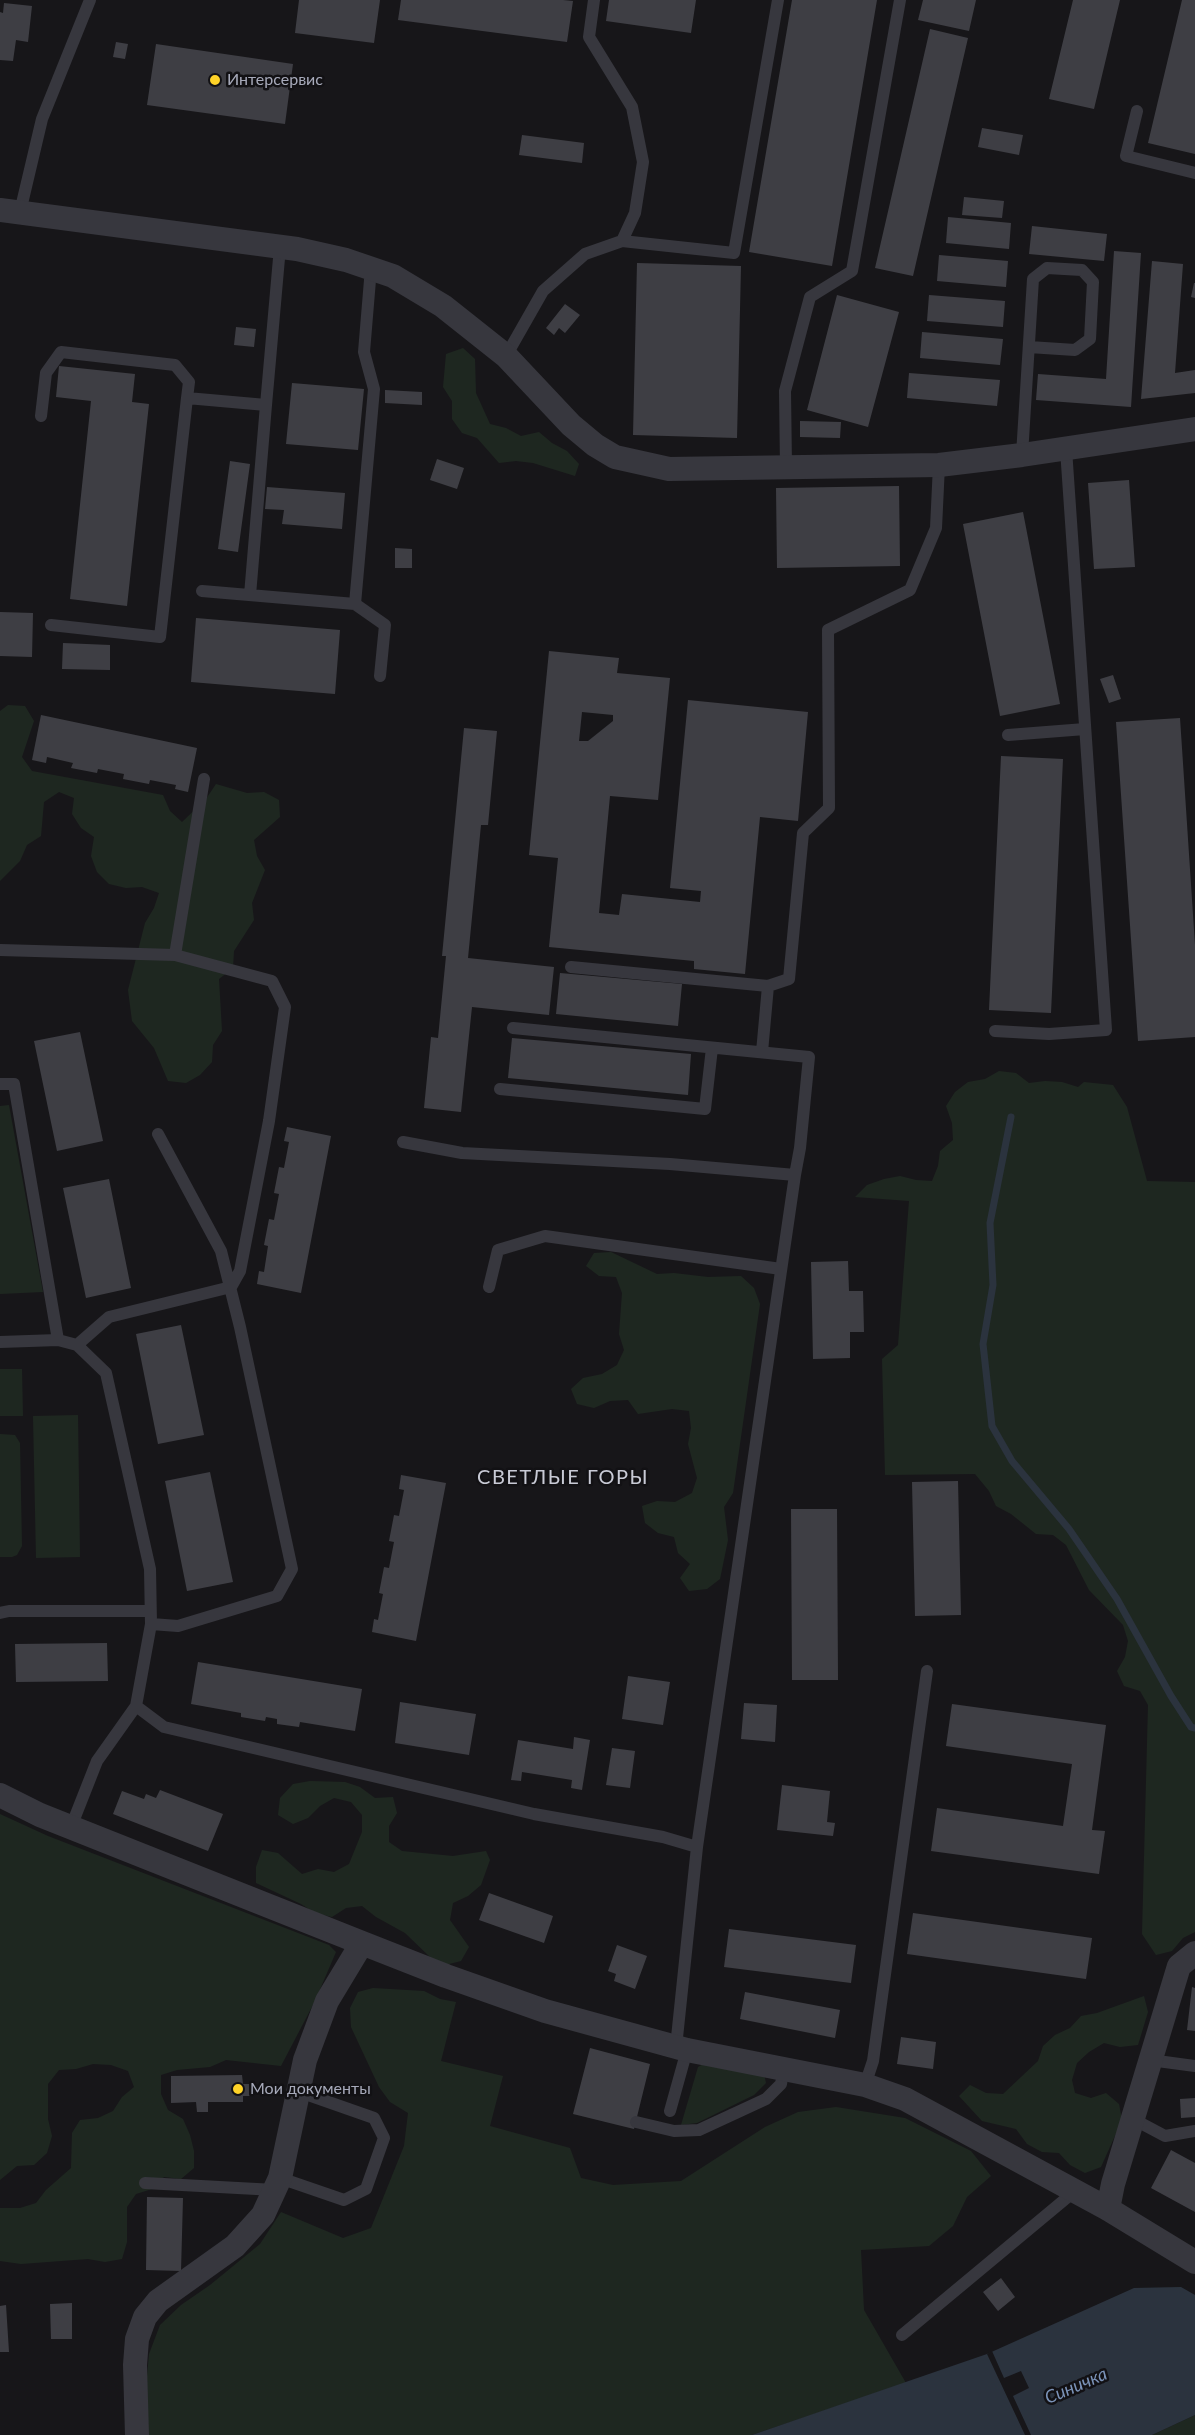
<!DOCTYPE html>
<html>
<head>
<meta charset="utf-8">
<style>
	body { margin:0 }
	canvas { display:block; background:#171619 }
</style>
</head>
<body>
<canvas width="1195" height="2435"></canvas>
<script>
const g = document.querySelector('canvas').getContext('2d');
g.lineJoin = 'round';
function fill(path, color) { g.fillStyle = color; g.fill(path, 'evenodd'); }
const poly = rows => new Path2D(rows.map(r => 'M' + r).join(''));
function strokePath(path, color, width, dash) { g.strokeStyle = color; g.lineWidth = width; g.lineCap = dash ? 'butt' : 'round'; g.setLineDash(dash || []); g.stroke(path); }
function drawText(font, color, halo, rows, align = 'center') {
  g.font = font + ' Lato,sans-serif'; g.lineWidth = 5; g.setLineDash([]); g.textBaseline = 'middle'; g.strokeStyle = halo; g.fillStyle = color; for (const [text, x, y, turn = 0] of rows) {
    g.save(); g.translate(x, y); g.rotate((+turn || 0) * Math.PI / 180); g.textAlign = isNaN(turn) ? turn : align; if (halo) g.strokeText(text, 0, 0); g.fillText(text, 0, 0); g.restore();
  }
}
const green = poly([
	[463,348,475,359,476,393,490,424,506,428,521,436,539,432,552,443,567,451,579,464,575,476,533,463,516,461,499,463,477,438,462,433,452,419,452,401,443,387,446,354],
	[8,705,25,706,34,721,22,757,32,771,163,795,170,811,182,822,206,799,216,784,247,793,264,792,279,800,280,817,254,840,257,856,265,870,252,903,254,920,234,951,233,968,219,979,222,1031,213,1045,212,1062,200,1075,186,1083,168,1081,154,1048,132,1021,128,990,145,923,154,908,159,893,142,887,126,888,109,884,97,872,91,856,94,837,81,828,72,814,74,798,59,792,44,802,41,836,27,845,20,861,0,881,0,711],
	[999,1071,1016,1073,1029,1083,1045,1081,1062,1082,1078,1087,1084,1082,1113,1085,1127,1107,1147,1181,1195,1182,1195,1932,1183,1938,1172,1951,1156,1955,1142,1934,1148,1705,1140,1691,1124,1686,1117,1671,1125,1657,1128,1641,1123,1625,1089,1590,1066,1545,1053,1535,1036,1534,1011,1514,996,1506,989,1491,975,1474,885,1475,882,1359,898,1345,909,1201,855,1197,867,1185,884,1179,900,1176,916,1180,932,1181,938,1166,940,1151,953,1140,952,1123,946,1106,955,1092,968,1082,985,1079],
	[9,1105,43,1292,0,1294,0,1106],
	[611,1252,657,1274,674,1273,708,1277,741,1276,754,1288,760,1304,733,1493,724,1507,728,1540,720,1579,707,1589,689,1591,680,1578,690,1564,678,1553,674,1537,658,1533,645,1523,642,1506,657,1501,675,1502,692,1493,697,1478,688,1444,691,1428,689,1411,672,1409,638,1414,628,1400,610,1401,594,1408,577,1404,571,1389,583,1378,602,1374,617,1365,624,1350,619,1334,622,1293,616,1277,599,1276,586,1266,594,1253],
	[0,1369,22,1369,23,1416,0,1416],
	[78,1415,80,1557,36,1558,33,1416],
	[0,1434,15,1435,20,1443,22,1546,17,1555,12,1557,0,1557],
	[310,1781,345,1782,360,1787,375,1798,393,1797,397,1813,389,1826,389,1842,402,1851,453,1856,486,1851,490,1860,481,1885,468,1896,453,1903,450,1920,469,1947,461,1961,445,1965,431,1958,405,1933,376,1917,362,1906,346,1908,332,1917,315,1913,301,1904,256,1883,256,1867,262,1850,278,1853,302,1874,318,1869,334,1872,349,1864,362,1832,362,1815,351,1802,334,1798,320,1806,308,1818,293,1824,278,1815,280,1798,293,1784],
	[0,1814,48,1836,329,1945,336,1952,315,2001,281,2066,226,2060,210,2067,177,2070,161,2075,161,2094,168,2110,183,2119,190,2135,194,2151,194,2168,181,2179,164,2177,152,2189,136,2194,127,2207,127,2242,122,2259,105,2262,88,2259,21,2264,0,2261,0,2208,20,2208,36,2203,46,2190,71,2168,72,2133,80,2120,98,2118,113,2111,122,2097,134,2087,128,2071,111,2065,93,2064,76,2069,59,2070,48,2084,48,2119,52,2136,47,2153,34,2165,17,2166,0,2180],
	[373,1988,424,1991,440,1999,456,2002,441,2061,503,2076,490,2126,570,2148,581,2178,613,2185,681,2181,765,2127,798,2112,836,2107,905,2118,971,2151,991,2176,967,2197,953,2226,929,2246,861,2250,864,2310,906,2383,752,2435,148,2435,146,2387,149,2354,160,2325,181,2305,210,2285,260,2244,281,2212,343,2238,371,2228,404,2146,408,2113,390,2102,379,2087,351,2027,350,2008,358,1992],
	[1144,1996,1148,2012,1138,2045,1120,2047,1104,2043,1089,2052,1077,2063,1072,2080,1075,2093,1091,2098,1106,2093,1119,2104,1122,2120,1101,2167,1085,2173,1070,2165,1059,2153,1042,2152,1027,2144,1016,2129,982,2121,959,2096,970,2085,986,2093,1003,2094,1038,2061,1043,2046,1055,2035,1070,2028,1081,2016,1097,2013],
	[705,2063,764,2074,766,2083,754,2095,697,2123,681,2125,698,2067],
	[1195,2415,1195,2435,1152,2435]
]);
const water = poly([
	[1181,2287,1195,2295,1195,2415,1152,2435,752,2435,987,2354,1134,2288]
]);
const pier = poly([
	[992,2351,1004,2378,1021,2371,1029,2388,1013,2396,1031,2435,1025,2435,987,2354]
]);
const stream = poly([
	[1011,1117,990,1223,993,1285,983,1344,992,1426,1012,1461,1069,1529,1117,1599,1171,1696,1191,1727,1195,1728]
]);
const building = poly([
	[299,0,380,0,374,43,295,33],
	[401,0,563,0,573,1,567,42,398,20],
	[609,0,696,0,691,33,606,21],
	[792,0,877,0,832,266,749,252],
	[923,0,976,0,969,31,918,20],
	[1073,0,1120,0,1094,109,1049,99],
	[1182,0,1195,0,1195,154,1148,143],
	[4,3,32,6,28,42,16,40,13,61,0,60,0,12,3,13],
	[930,29,968,38,913,276,875,268],
	[116,42,128,44,125,59,113,57],
	[156,44,293,64,285,124,147,105],
	[982,128,1023,135,1019,155,978,147],
	[522,135,584,143,582,163,519,155],
	[964,197,1004,201,1002,218,962,215],
	[948,217,1011,223,1009,249,946,243],
	[1032,226,1107,234,1104,261,1029,254],
	[1114,251,1141,253,1131,407,1036,400,1038,374,1106,379],
	[939,255,1008,261,1006,287,937,281],
	[1152,261,1183,264,1175,373,1195,370,1195,393,1141,399],
	[637,263,741,266,737,438,633,435],
	[1194,283,1195,283,1195,298,1191,297],
	[837,295,899,312,868,427,807,410],
	[929,295,1005,301,1003,327,927,321],
	[565,304,580,315,565,333,559,328,554,335,546,328],
	[236,327,256,329,254,347,234,345],
	[922,332,1003,339,1000,365,920,358],
	[59,366,135,374,132,402,149,404,127,606,70,599,91,401,56,397],
	[909,373,1000,380,997,406,907,398],
	[292,383,364,389,358,450,286,444],
	[385,390,422,392,422,405,385,403],
	[800,421,841,422,840,438,800,437],
	[437,459,464,468,457,489,430,480],
	[230,461,250,464,238,552,218,549],
	[1129,480,1135,567,1094,569,1088,483],
	[899,486,900,566,777,568,776,488],
	[267,487,345,493,342,529,282,524,284,510,265,509],
	[1023,512,1060,704,1000,716,963,524],
	[395,548,412,549,412,568,395,568],
	[0,612,33,613,32,657,0,656],
	[196,618,340,630,335,694,191,682],
	[63,643,110,645,110,670,62,669],
	[549,651,619,658,617,673,670,678,658,800,610,796,599,913,619,915,622,894,700,902,701,891,670,888,688,700,808,712,798,821,760,817,745,974,694,969,694,961,549,947,558,858,529,855],
	[582,712,613,715,613,721,588,741,579,741],
	[1113,675,1121,699,1109,703,1100,679],
	[41,715,197,748,188,792,175,789,176,785,150,780,149,784,123,779,124,774,98,769,97,773,71,768,73,763,47,757,46,763,32,760],
	[1180,718,1195,945,1195,1037,1138,1041,1116,722],
	[464,728,497,731,488,825,481,825,468,958,554,967,549,1015,472,1007,461,1112,424,1108,431,1037,438,1038,446,956,442,956],
	[1001,756,1063,759,1051,1013,989,1010],
	[560,973,682,984,678,1026,556,1014],
	[80,1032,103,1141,57,1151,34,1041],
	[512,1038,691,1054,688,1095,508,1078],
	[287,1127,331,1136,301,1293,257,1284,259,1271,264,1272,268,1246,264,1245,269,1219,274,1220,279,1194,274,1193,279,1167,284,1168,289,1142,284,1141],
	[109,1179,131,1288,86,1298,63,1188],
	[848,1261,849,1291,863,1291,864,1332,850,1332,850,1358,813,1359,811,1262],
	[181,1325,204,1435,158,1444,136,1334],
	[210,1472,233,1582,187,1591,165,1481],
	[401,1475,446,1483,416,1641,372,1632,374,1619,378,1620,383,1594,379,1593,384,1567,389,1568,394,1542,389,1541,394,1515,399,1516,404,1490,399,1489],
	[958,1481,961,1615,915,1616,912,1482],
	[791,1509,837,1509,838,1680,792,1680],
	[107,1643,108,1681,16,1682,15,1644],
	[198,1662,362,1689,355,1731,300,1722,299,1727,277,1724,277,1719,266,1717,265,1721,241,1717,241,1713,191,1704],
	[628,1676,670,1682,663,1725,622,1719],
	[400,1702,476,1714,469,1755,395,1743],
	[744,1703,777,1705,775,1742,741,1739],
	[952,1704,1106,1725,1092,1830,1105,1831,1099,1874,931,1851,937,1808,1063,1826,1072,1764,946,1746],
	[574,1737,590,1740,582,1790,571,1788,572,1780,522,1772,521,1781,511,1780,518,1740,573,1749],
	[612,1748,635,1751,630,1788,606,1785],
	[782,1785,830,1791,827,1822,835,1823,833,1836,777,1830],
	[160,1790,223,1814,208,1851,113,1814,122,1791,144,1799,146,1794,156,1798],
	[489,1893,553,1916,544,1943,479,1920],
	[913,1913,1092,1938,1086,1979,907,1954],
	[729,1929,856,1945,851,1983,724,1967],
	[617,1945,647,1956,635,1989,614,1981,616,1974,608,1971],
	[1192,1987,1195,1988,1195,2031,1187,2030],
	[745,1992,840,2010,835,2038,740,2019],
	[901,2037,936,2042,933,2069,897,2064],
	[590,2048,650,2064,634,2129,573,2114],
	[242,2075,243,2084,255,2084,255,2096,243,2096,243,2102,208,2102,208,2112,197,2112,196,2102,171,2103,171,2076],
	[1195,2098,1195,2117,1181,2118,1180,2099],
	[1171,2150,1195,2163,1195,2212,1151,2188],
	[147,2197,183,2198,181,2271,146,2270],
	[1001,2278,1015,2297,998,2311,983,2292],
	[72,2303,72,2339,51,2339,50,2304],
	[6,2305,9,2352,0,2352,0,2306]
]);
const lane = poly([
	[594,0,589,37,632,107,643,162,635,213,622,241],
	[1137,111,1126,156,1195,173],
	[20,212,42,119,90,0],
	[506,356,543,291,585,254,622,241,734,253,778,0],
	[41,416,46,373,61,352,175,365,189,382,187,398],
	[1022,455,1033,279,1047,268,1082,270,1093,282,1090,339,1075,350,1029,347],
	[786,467,785,391,810,297,852,271,900,0],
	[202,591,355,604,374,389,364,352,371,268],
	[250,595,266,405],
	[355,604,385,625,380,676],
	[51,625,160,637,187,398,266,405,280,247],
	[1008,735,1085,729],
	[0,950,175,955,272,981,285,1007,269,1121,240,1271,231,1287,109,1317,77,1345],
	[175,955,204,779],
	[571,967,768,986],
	[513,1028,809,1057,800,1148,795,1175,697,1847,676,2047],
	[995,1031,1049,1034,1106,1030,1066,449],
	[762,1052,768,986,789,979,803,833,829,808,828,630,910,590,936,528,939,465],
	[0,1084,14,1084,58,1340],
	[500,1089,705,1109,712,1048],
	[403,1142,462,1153,670,1164,795,1175],
	[489,1287,498,1250,545,1236,781,1269],
	[0,1342,58,1340,77,1345,106,1373,150,1569,151,1624,136,1706,97,1761,71,1827],
	[0,1613,9,1611,150,1611],
	[151,1624,178,1626,277,1596,292,1569,240,1327,221,1251,158,1134],
	[136,1706,164,1727,534,1814,663,1837,697,1847],
	[1150,2060,1195,2066],
	[865,2085,873,2061,927,1671],
	[670,2111,687,2050],
	[1133,2119,1165,2136,1195,2131],
	[636,2122,674,2131,699,2130,766,2099,781,2084,784,2067],
	[280,2178,344,2200,366,2189,384,2138,374,2118,297,2091],
	[145,2183,275,2190],
	[902,2335,1075,2191]
]);
const street = poly([
	[0,210,297,249,346,260,393,276,443,306,506,356,571,425,595,445,615,457,669,469,939,465,1022,455,1195,429],
	[0,1795,40,1815,362,1943,446,1976,545,2011,687,2050,865,2085,905,2099,1108,2209,1195,2262],
	[1108,2209,1113,2184,1179,1966,1195,1953],
	[137,2435,135,2365,137,2339,145,2317,158,2301,235,2246,263,2215,280,2178,305,2060,327,2001,362,1943]
]);
const markers = [
	[215,80,6,"#ffd328"],
	[238,2089,6,"#ffd328"]
];
const poiNames = [
	["Интерсервис",227,80],
	["Мои документы",250,2089]
];
const waterNames = [
	["Синичка",1076,2386,-23]
];
const quarterNames = [
	["СВЕТЛЫЕ ГОРЫ",563,1478]
];
fill(green, '#1e2720');
fill(water, '#2b333e');
fill(pier, '#171619');
strokePath(stream, '#2b333e', 7);
fill(building, '#3e3e44');
strokePath(lane, '#37373e', 12);
strokePath(street, '#37373e', 24);
for (const [x, y, r, color] of markers) { const dot = new Path2D(); dot.arc(x, y, r, 0, 2 * Math.PI); g.fillStyle = color; g.fill(dot); strokePath(dot, '#121114', 2); }
drawText('16px', '#a7aaba', '#121114', poiNames, 'left');
drawText('italic 18px', '#7b93b8', '#121114', waterNames);
g.letterSpacing = '1.5px';
drawText('20px', '#c8cad5', '#121114', quarterNames);
g.letterSpacing = '0px';
</script>
</body>
</html>
